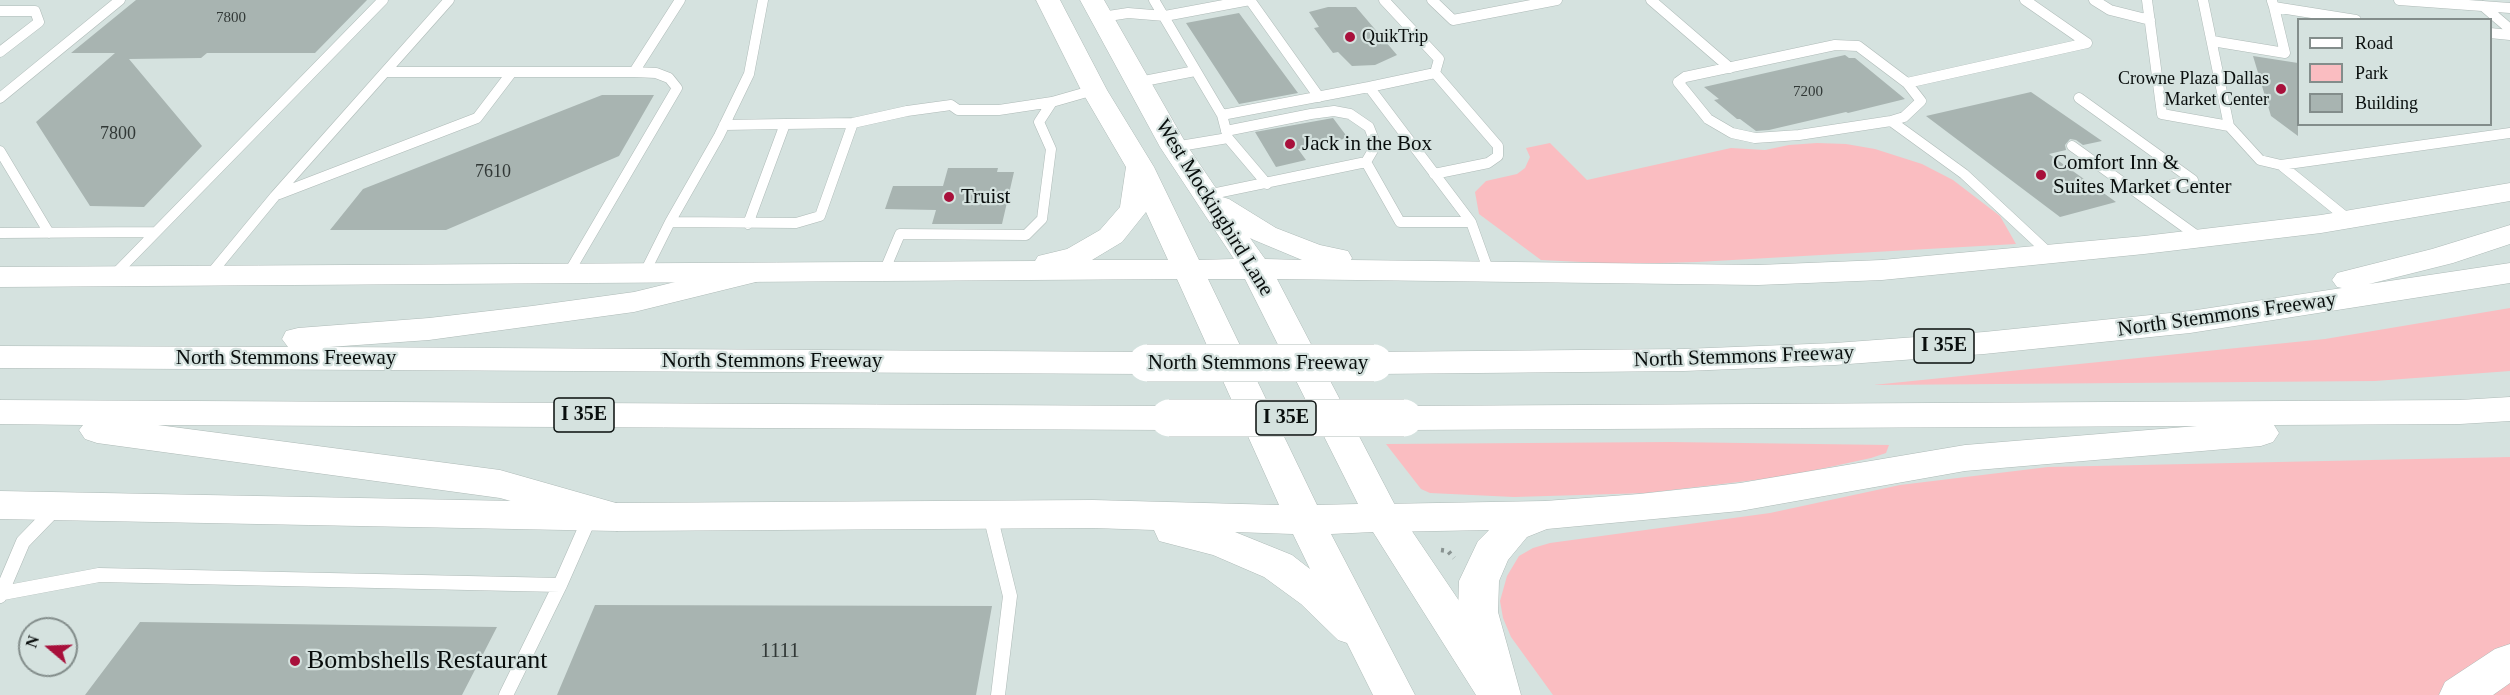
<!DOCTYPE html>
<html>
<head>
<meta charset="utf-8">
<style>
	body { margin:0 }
	#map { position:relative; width:2510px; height:695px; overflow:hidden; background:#d5e2df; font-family:Georgia,serif }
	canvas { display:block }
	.legend { position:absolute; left:2297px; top:18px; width:195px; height:108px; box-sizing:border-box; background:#d5e2df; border:2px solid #838d8b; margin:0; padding:8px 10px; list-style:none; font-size:18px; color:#090e0d }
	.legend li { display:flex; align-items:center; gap:12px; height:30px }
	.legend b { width:30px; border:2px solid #838d8b }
	.north { position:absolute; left:18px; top:617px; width:60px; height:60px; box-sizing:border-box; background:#d5e2df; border:2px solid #838d8b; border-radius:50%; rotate:289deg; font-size:16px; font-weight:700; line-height:24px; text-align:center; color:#090e0d }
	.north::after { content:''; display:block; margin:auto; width:21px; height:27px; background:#a8103b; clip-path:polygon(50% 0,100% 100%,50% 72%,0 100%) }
</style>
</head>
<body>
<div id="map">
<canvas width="2510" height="695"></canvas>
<ul class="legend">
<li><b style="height:8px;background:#fff"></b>Road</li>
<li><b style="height:16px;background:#fabdc1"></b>Park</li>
<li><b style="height:16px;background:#a8b4b1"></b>Building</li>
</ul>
<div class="north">N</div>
</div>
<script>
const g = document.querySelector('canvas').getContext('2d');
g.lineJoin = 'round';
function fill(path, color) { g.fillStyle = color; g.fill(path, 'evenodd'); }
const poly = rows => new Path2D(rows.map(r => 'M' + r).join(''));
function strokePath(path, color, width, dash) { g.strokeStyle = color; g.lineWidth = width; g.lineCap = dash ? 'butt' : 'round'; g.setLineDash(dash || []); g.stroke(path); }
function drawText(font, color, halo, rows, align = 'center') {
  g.font = font + ' Georgia,serif'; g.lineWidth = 4.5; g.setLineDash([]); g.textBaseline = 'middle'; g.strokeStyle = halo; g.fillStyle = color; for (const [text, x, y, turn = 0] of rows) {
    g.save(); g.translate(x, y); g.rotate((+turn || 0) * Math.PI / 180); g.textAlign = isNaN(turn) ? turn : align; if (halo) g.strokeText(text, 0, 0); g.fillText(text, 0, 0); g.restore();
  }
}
const green = poly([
	[1550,143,1587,180,1731,148,1765,150,1789,145,1817,143,1846,144,1875,149,1922,164,1953,180,2000,216,2016,244,1697,262,1623,264,1541,260,1479,214,1475,192,1486,181,1517,174,1525,168,1530,157,1526,148],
	[2510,308,2510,371,2375,381,1873,385,2325,339],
	[1670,442,1889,445,1886,453,1871,458,1788,476,1647,493,1514,497,1430,493,1421,489,1386,444],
	[2510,457,2510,695,1553,695,1511,637,1503,618,1500,601,1507,576,1519,556,1533,548,1550,543,1770,513,1900,485,2048,467]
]);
const building = poly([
	[136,0,367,0,315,53,207,53,201,58,129,59,202,146,144,207,90,206,36,122,115,53,71,53],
	[1328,7,1356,7,1397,55,1375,65,1352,66,1338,52,1333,53,1314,28,1319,27,1309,12],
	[1239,13,1298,93,1239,104,1186,23],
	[1845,55,1849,58,1855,58,1905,99,1848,113,1846,112,1769,130,1756,131,1740,119,1737,119,1714,100,1719,99,1704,87],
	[2253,56,2298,63,2298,136,2271,116],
	[2031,92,2102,141,2083,145,2076,140,2070,139,2065,145,2066,150,2049,154,2116,202,2060,217,1926,116],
	[602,95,654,95,619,156,446,230,330,230,363,189],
	[1333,118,1348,138,1298,149,1306,160,1276,167,1255,132],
	[948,168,998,168,997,172,1014,172,1002,224,932,224,936,210,885,209,893,186,943,186],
	[595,605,992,606,976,695,557,695],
	[140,622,497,627,462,695,85,695]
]);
const path = poly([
	[1441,550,1448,551,1454,558]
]);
const laneFar1 = poly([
	[1154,0,1222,115],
	[1250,0,1319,97],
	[1432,0,1453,20,1557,0],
	[1651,0,1730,68],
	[2025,0,2087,43],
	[2094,0,2110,10,2150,20],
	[2147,0,2162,114,2229,126],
	[2203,0,2229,126,2260,160,2281,165,2510,133],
	[2399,0,2510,8],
	[2272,1,2274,7,2356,20],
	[2483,6,2510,29],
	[0,11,35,11,39,22,0,52],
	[1102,17,1128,13,1165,16,1250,0],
	[2490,33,2510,35],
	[2212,41,2285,53,2274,7],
	[1835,45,1858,46,1907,83,1921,101,1904,117,1891,121,1799,135,1755,138,1732,133,1708,119,1678,82,1685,77,1835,45],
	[386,72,634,72],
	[1139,82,1195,71],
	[1907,83,2087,43],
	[1369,87,1435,73,1439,59,1384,0],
	[0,98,120,0],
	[2079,98,2193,180,2137,192],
	[1891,121,1964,174,2050,254],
	[724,125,785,124],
	[1226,131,1311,114,1334,111,1350,114,1369,127,1376,145,1366,162],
	[1228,138,1222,115,1369,87,1471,222,1489,272],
	[2072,146,2200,238],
	[1174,147,1228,138,1267,184],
	[0,151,49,233],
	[2281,165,2348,219],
	[1434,174,1488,163,1498,156,1498,146,1435,73],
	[279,194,477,118,512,72],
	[1207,195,1366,162,1400,222,1471,222],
	[670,222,796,223,820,216,853,123,907,111,951,105,958,110,999,110,1052,102],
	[748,224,785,124,853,123],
	[0,233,156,232],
	[884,272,900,234,1026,235,1042,219,1051,149,1039,122,1052,102,1094,90],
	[568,274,677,88,669,78,656,73,634,72,680,0],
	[644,274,670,222,719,136,749,74,763,0],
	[113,276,383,0],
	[209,276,275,196,449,0]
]);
const lane = poly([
	[990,515,1010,596,998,695],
	[3,593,99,575,560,585],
	[0,596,23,542,56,508],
	[506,695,560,585,590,517]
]);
const secondary = poly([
	[1036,0,1060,0,1107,90,1154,167,1199,260,1234,259,1160,147,1080,0,1104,0,1188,147,1222,197,1229,199,1276,228,1320,245,1348,251,1352,258,1351,260,1758,265,1882,260,2144,236,2321,215,2510,183,2510,201,2321,233,2144,254,1882,280,1758,285,1277,279,1397,509,1514,682,1520,695,1476,695,1373,532,1331,534,1415,695,1373,695,1347,643,1338,640,1301,604,1264,577,1213,555,1159,541,1154,530,1093,528,617,531,0,519,0,491,617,503,1093,500,1279,505,1177,279,0,287,0,267,1035,261,1038,256,1067,249,1100,230,1120,207,1126,167,1081,90,1036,0],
	[1146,212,1168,260,1092,260,1122,242,1146,212],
	[1250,238,1254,240,1302,260,1265,259,1250,238],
	[1208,279,1245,279,1358,504,1317,505,1208,279],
	[1235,532,1293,534,1310,569,1292,555,1235,532]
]);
const highway = poly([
	[2510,225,2510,244,2453,263,2369,284,2510,263,2510,283,2190,333,1984,354,1835,365,1684,371,1374,374,1362,371,1357,363,1362,355,1374,352,1684,349,1835,343,1984,332,2190,311,2342,288,2337,287,2332,280,2337,273,2432,249,2510,225],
	[753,263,764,266,769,273,764,280,634,312,429,340,329,347,1147,352,1159,355,1164,363,1159,371,1147,374,0,368,0,346,288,347,282,339,286,331,298,328,429,318,532,306,634,292,753,263],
	[2510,397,2510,421,2460,424,2274,425,2279,433,2273,442,2261,446,1965,471,1740,511,1547,529,1527,537,1508,560,1499,581,1498,612,1521,695,1479,695,1458,612,1459,581,1478,541,1489,530,1383,532,1370,528,1364,518,1370,508,1383,504,1545,501,1639,494,1740,483,1965,445,2197,426,1404,430,1392,427,1387,418,1392,409,1404,406,2460,400,2510,397],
	[0,400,1169,406,1181,409,1186,418,1181,427,1169,430,158,425,500,470,630,507,636,517,630,527,617,531,500,498,97,443,85,439,79,430,83,425,0,424,0,400],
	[2510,644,2510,683,2493,695,2439,695,2445,682,2495,649,2510,644]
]);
const highwayBridge = poly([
	[1147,363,1374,363],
	[1169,418,1404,418]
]);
const markers = [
	[1350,37,6,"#a8103b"],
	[2281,89,6,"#a8103b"],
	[1290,144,6,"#a8103b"],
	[2041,175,6,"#a8103b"],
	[949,197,6,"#a8103b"],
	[295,661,6,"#a8103b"]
];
const farNumbernames = [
	["7800",231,18],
	["7200",1808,92]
];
const farPoinames = [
	["QuikTrip",1362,37],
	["Crowne Plaza Dallas",2269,79,"right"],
	["Market Center",2269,100,"right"]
];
const numberNames = [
	["7800",118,134],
	["7610",493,172]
];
const shields = [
	[1944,346,60],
	[584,415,60],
	[1286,418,60]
];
const shieldNames = [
	["I 35E",1944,346],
	["I 35E",584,415],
	["I 35E",1286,418]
];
const poiNames = [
	["Jack in the Box",1302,144],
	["Comfort Inn &",2053,163],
	["Suites Market Center",2053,187],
	["Truist",961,197]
];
const streetNames = [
	["West Mockingbird Lane",1214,208,58],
	["North Stemmons Freeway",2227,315,-8],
	["North Stemmons Freeway",1744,357,-2],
	["North Stemmons Freeway",286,358],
	["North Stemmons Freeway",772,361],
	["North Stemmons Freeway",1258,363]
];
const nearNumbernames = [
	["1111",780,651]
];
const nearPoinames = [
	["Bombshells Restaurant",307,661]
];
fill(green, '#fabdc1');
fill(building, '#a8b4b1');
strokePath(laneFar1, '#aebab7', 11);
strokePath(lane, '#aebab7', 15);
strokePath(secondary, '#aebab7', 1);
strokePath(highway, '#aebab7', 1);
strokePath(path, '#899391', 4.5, [3, 5]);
strokePath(laneFar1, '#fff', 10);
strokePath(lane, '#fff', 14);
fill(secondary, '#fff');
fill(highway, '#fff');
strokePath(highwayBridge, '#aebab7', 38, []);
strokePath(highwayBridge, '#fff', 37);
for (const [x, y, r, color] of markers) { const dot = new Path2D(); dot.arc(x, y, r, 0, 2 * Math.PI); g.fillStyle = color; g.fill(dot); strokePath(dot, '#d5e2df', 2); }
drawText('15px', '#313836', null, farNumbernames);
drawText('18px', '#090e0d', '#d5e2df', farPoinames, 'left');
drawText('18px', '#313836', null, numberNames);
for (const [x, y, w] of shields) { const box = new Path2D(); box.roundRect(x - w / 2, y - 17, w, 34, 4.5); g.fillStyle = '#d5e2df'; g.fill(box); strokePath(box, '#090e0d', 1.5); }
drawText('bold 20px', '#090e0d', null, shieldNames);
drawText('21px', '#090e0d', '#d5e2df', poiNames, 'left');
drawText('21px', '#090e0d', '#d5e2df', streetNames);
drawText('21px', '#313836', null, nearNumbernames);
drawText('26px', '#090e0d', '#d5e2df', nearPoinames, 'left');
</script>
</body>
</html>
